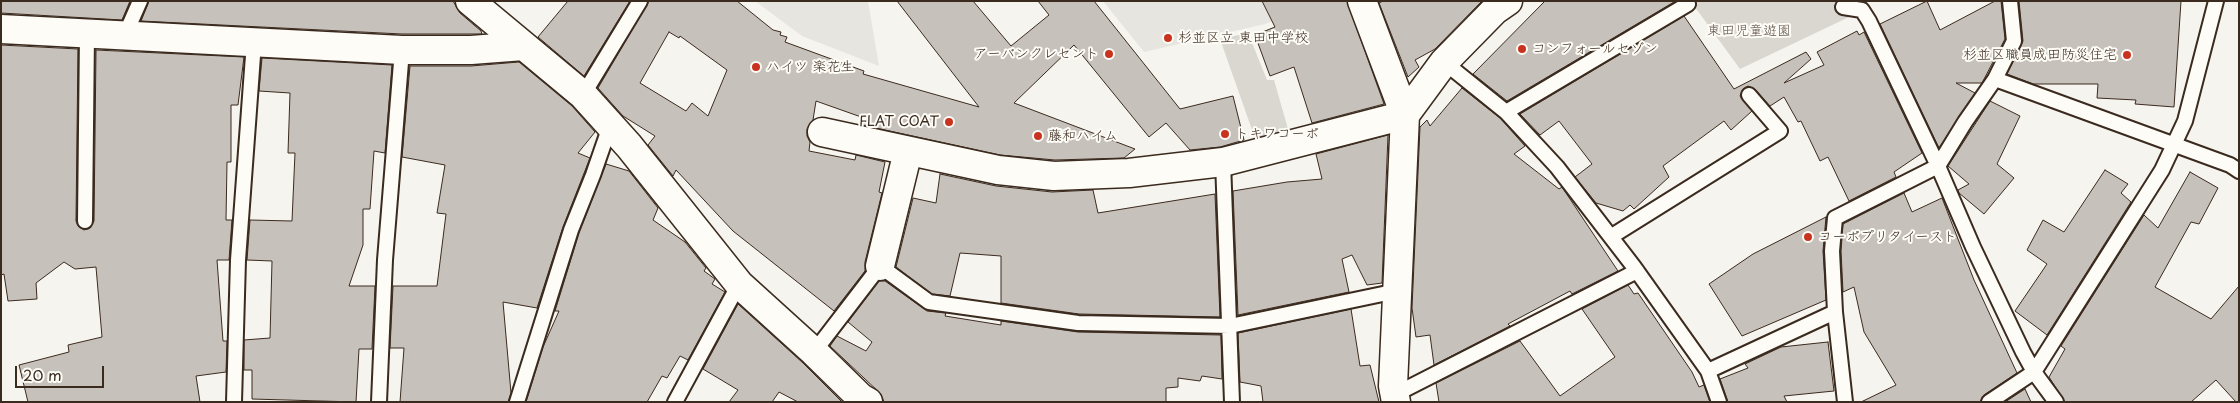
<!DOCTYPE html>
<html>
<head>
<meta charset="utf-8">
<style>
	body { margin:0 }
	#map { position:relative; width:2240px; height:403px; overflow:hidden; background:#f5f4ee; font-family:"Playpen Sans",sans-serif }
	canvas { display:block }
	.frame { position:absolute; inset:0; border:2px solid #3b2a1e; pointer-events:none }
	.scale { position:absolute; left:15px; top:366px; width:89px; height:22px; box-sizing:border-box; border:2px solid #3b2a1e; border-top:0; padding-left:6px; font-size:15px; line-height:18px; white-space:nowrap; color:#3b2a1e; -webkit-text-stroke:4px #fdfcf7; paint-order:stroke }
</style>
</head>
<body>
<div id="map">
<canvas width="2240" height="403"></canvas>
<div class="frame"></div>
<div class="scale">20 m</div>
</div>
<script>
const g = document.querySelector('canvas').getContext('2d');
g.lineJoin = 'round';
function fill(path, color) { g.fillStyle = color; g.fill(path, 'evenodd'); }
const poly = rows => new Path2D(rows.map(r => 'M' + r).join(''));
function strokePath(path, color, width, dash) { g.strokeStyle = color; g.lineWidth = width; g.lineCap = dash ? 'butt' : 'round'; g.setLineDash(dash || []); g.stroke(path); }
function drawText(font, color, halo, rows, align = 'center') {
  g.font = font + ' "Playpen Sans","Klee One",sans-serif'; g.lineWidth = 4; g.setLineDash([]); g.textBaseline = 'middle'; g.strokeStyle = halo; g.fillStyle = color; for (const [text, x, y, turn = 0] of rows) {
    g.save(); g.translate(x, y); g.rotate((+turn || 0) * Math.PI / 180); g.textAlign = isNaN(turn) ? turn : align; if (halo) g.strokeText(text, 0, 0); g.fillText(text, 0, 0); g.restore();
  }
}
const built = poly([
	[755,1,868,1,879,66,802,36],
	[1103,1,1321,1,1265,24,1144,52]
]);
const green = poly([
	[1696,1,1840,1,1849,17,1740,69,1692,3],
	[1248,33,1267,80,1274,80,1288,129,1256,141,1220,39]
]);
const building = poly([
	[1,1,130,1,122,20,1,13,1,1],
	[149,1,453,1,460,13,481,31,482,34,402,34,141,21,149,1],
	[568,1,630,1,584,76,538,37,568,1],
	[649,1,737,1,773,30,781,32,780,35,787,37,785,42,864,71,863,74,979,107,897,1,973,1,1011,46,1049,15,1038,1,1094,1,1180,109,1233,96,1244,140,1220,147,1190,150,1166,123,1149,137,1074,45,1014,103,1135,149,1124,158,1055,160,1000,155,862,125,864,118,816,101,813,120,807,129,807,136,810,142,809,151,855,160,856,155,885,162,879,192,882,193,865,262,865,271,834,311,733,231,676,170,673,176,648,145,655,136,623,116,598,88,649,1],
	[669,32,679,38,680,36,727,70,708,116,692,103,686,111,640,83,669,32],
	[1262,1,1347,1,1384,104,1312,123,1294,67,1270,76,1255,35,1275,27,1262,1],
	[1383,1,1482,1,1435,49,1415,60,1419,67,1408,77,1379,3,1383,1],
	[1545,1,1674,1,1674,2,1507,101,1473,74,1545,1],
	[1927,1,1940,30,1995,1,2001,1,2005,39,1982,83,1956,83,1975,93,1939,148,1880,24,1927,1],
	[2019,1,2181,1,2174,107,2135,104,2136,100,2097,98,2098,84,2033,84,2007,74,2023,41,2019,1],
	[1684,16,1734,89,1806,52,1811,59,1784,83,1824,65,1817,52,1857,31,1859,35,1864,32,1922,153,1894,172,1896,177,1849,201,1828,157,1820,161,1801,121,1798,122,1784,97,1770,106,1755,89,1748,86,1743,89,1740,96,1752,111,1731,130,1724,121,1663,166,1669,177,1634,209,1630,205,1623,211,1596,203,1575,177,1592,164,1559,121,1540,135,1520,114,1684,16],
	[1,45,78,49,76,221,78,226,84,230,90,228,94,221,96,50,244,57,238,105,231,105,231,162,227,162,226,220,232,220,229,260,217,260,223,341,227,341,226,372,196,376,200,402,28,402,19,365,69,352,68,345,102,337,96,267,75,269,64,262,36,283,37,299,8,301,4,274,1,275,1,45],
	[262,58,392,65,385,153,374,151,370,209,363,209,363,245,349,286,375,286,372,349,359,349,356,402,252,399,252,370,244,370,244,340,270,338,272,261,247,260,250,220,292,221,295,153,288,153,290,93,259,91,262,58],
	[519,62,572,106,595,132,578,153,590,158,563,227,537,308,503,302,511,393,508,402,400,402,404,348,390,348,393,286,437,286,446,214,437,213,445,165,402,157,410,66,471,66,519,62],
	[1462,88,1500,118,1525,146,1514,154,1559,189,1562,187,1618,271,1572,294,1570,291,1508,324,1510,326,1434,365,1430,335,1416,337,1412,308,1420,127,1427,120,1430,126,1462,88],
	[1990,101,2020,116,1997,164,2014,178,1984,214,1959,193,1958,190,1969,184,1948,166,1990,101],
	[1388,135,1382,283,1367,285,1352,255,1342,259,1349,292,1238,315,1233,191,1287,182,1322,179,1316,154,1388,135],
	[606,164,629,171,658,208,653,220,685,242,706,268,704,271,715,279,712,284,725,292,688,360,680,356,667,378,662,376,647,402,526,402,543,347,559,311,555,311,579,233,606,164],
	[2105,170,2128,184,2121,193,2131,202,2047,335,2015,311,2047,264,2027,250,2043,220,2064,232,2105,170],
	[2190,172,2218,188,2199,224,2191,222,2155,287,2211,319,2239,286,2239,402,2236,402,2216,380,2191,402,2065,402,2049,377,2065,349,2061,346,2144,215,2158,228,2190,172],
	[940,174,996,186,1052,192,1093,190,1098,213,1215,194,1220,317,1079,314,1001,303,1001,256,960,253,950,296,932,294,896,267,913,198,936,203,940,174],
	[1904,193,1912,212,1942,198,1974,280,2017,373,1984,395,1980,402,1861,402,1896,385,1864,332,1854,287,1843,292,1841,251,1843,224,1904,193],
	[1826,217,1823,251,1826,300,1742,336,1709,284,1753,254,1826,217],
	[879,281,885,281,927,311,946,313,945,316,1001,325,1001,321,1078,332,1221,335,1222,379,1202,376,1200,381,1178,378,1178,387,1166,388,1166,402,884,402,881,394,830,346,837,336,866,351,872,342,848,322,879,281],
	[1628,285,1634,294,1638,293,1692,372,1699,387,1704,385,1710,402,1439,402,1436,383,1520,341,1560,396,1615,357,1582,309,1628,285],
	[738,304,803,363,842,402,798,402,779,392,772,402,729,402,738,390,703,369,738,304],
	[1351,309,1360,366,1370,365,1379,402,1263,402,1261,386,1240,382,1238,333,1351,309],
	[1828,342,1834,391,1784,396,1787,402,1728,402,1720,379,1748,368,1745,364,1781,347,1828,342],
	[2025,389,2031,402,2005,402,2025,389]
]);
const service = poly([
	[1843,7,1862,10,1869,21,1938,166,1973,247,2023,352,2034,372,2056,402],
	[125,35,140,1],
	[1444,62,1506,112,1557,167,1634,267,1708,371,1719,402],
	[1995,79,2230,165,2239,171],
	[583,95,640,1],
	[1506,112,1688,4],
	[1223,162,1232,402],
	[85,221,87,34],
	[1612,236,1780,131,1749,95],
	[814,352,880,266,929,302,1078,323,1230,326,1397,291],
	[1708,371,1835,312],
	[1394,395,1637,271],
	[234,402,238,260,254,42],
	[379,402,385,260,402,50],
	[517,402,571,230,593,175,610,126],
	[675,402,739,284],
	[1845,402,1835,312,1832,251,1835,218,1938,166,1965,122,1995,79,2014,41,2010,1],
	[1989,402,2034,372,2162,170,2185,121,2216,1]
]);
const minor = poly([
	[470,1,583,95,629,146,739,284,814,352,861,398,868,402],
	[1362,1,1405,115,1393,386,1396,402],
	[1,29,402,50,471,50,524,46],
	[822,132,998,170,1054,176,1129,173,1223,162,1405,115,1444,62,1495,10,1508,1],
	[880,266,908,151]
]);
const markers = [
	[1168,38,5,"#c8321e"],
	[1522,49,5,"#c8321e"],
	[1109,54,5,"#c8321e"],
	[2127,55,5,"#c8321e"],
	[756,67,5,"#c8321e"],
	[949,122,5,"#c8321e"],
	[1225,134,5,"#c8321e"],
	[1038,136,5,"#c8321e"],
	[1808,237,5,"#c8321e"]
];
const parkNames = [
	["東田児童遊園",1749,31]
];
const poiNames = [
	["杉並区立 東田中学校",1178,38],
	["コンフォールセゾン",1532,49],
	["アーバンクレセント",1099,54,"right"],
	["杉並区職員成田防災住宅",2117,55,"right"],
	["ハイツ 楽花生",766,67],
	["FLAT COAT",939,122,"right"],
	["トキワコーポ",1235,134],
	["藤和ハイム",1048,136],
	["コーポプリタイースト",1818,237]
];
fill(built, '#e7e5df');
fill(green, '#dad6d0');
fill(building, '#c7c1bb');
strokePath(building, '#3b2a1e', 1);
strokePath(service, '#3b2a1e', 18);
strokePath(minor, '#3b2a1e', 31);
strokePath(service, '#fdfcf7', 14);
strokePath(minor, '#fdfcf7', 28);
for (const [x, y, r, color] of markers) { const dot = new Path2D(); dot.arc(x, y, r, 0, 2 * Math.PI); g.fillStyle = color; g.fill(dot); strokePath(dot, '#fdfcf7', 2); }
drawText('14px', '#63554a', '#fdfcf7', parkNames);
drawText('14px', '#3b2a1e', '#fdfcf7', poiNames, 'left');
</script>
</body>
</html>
